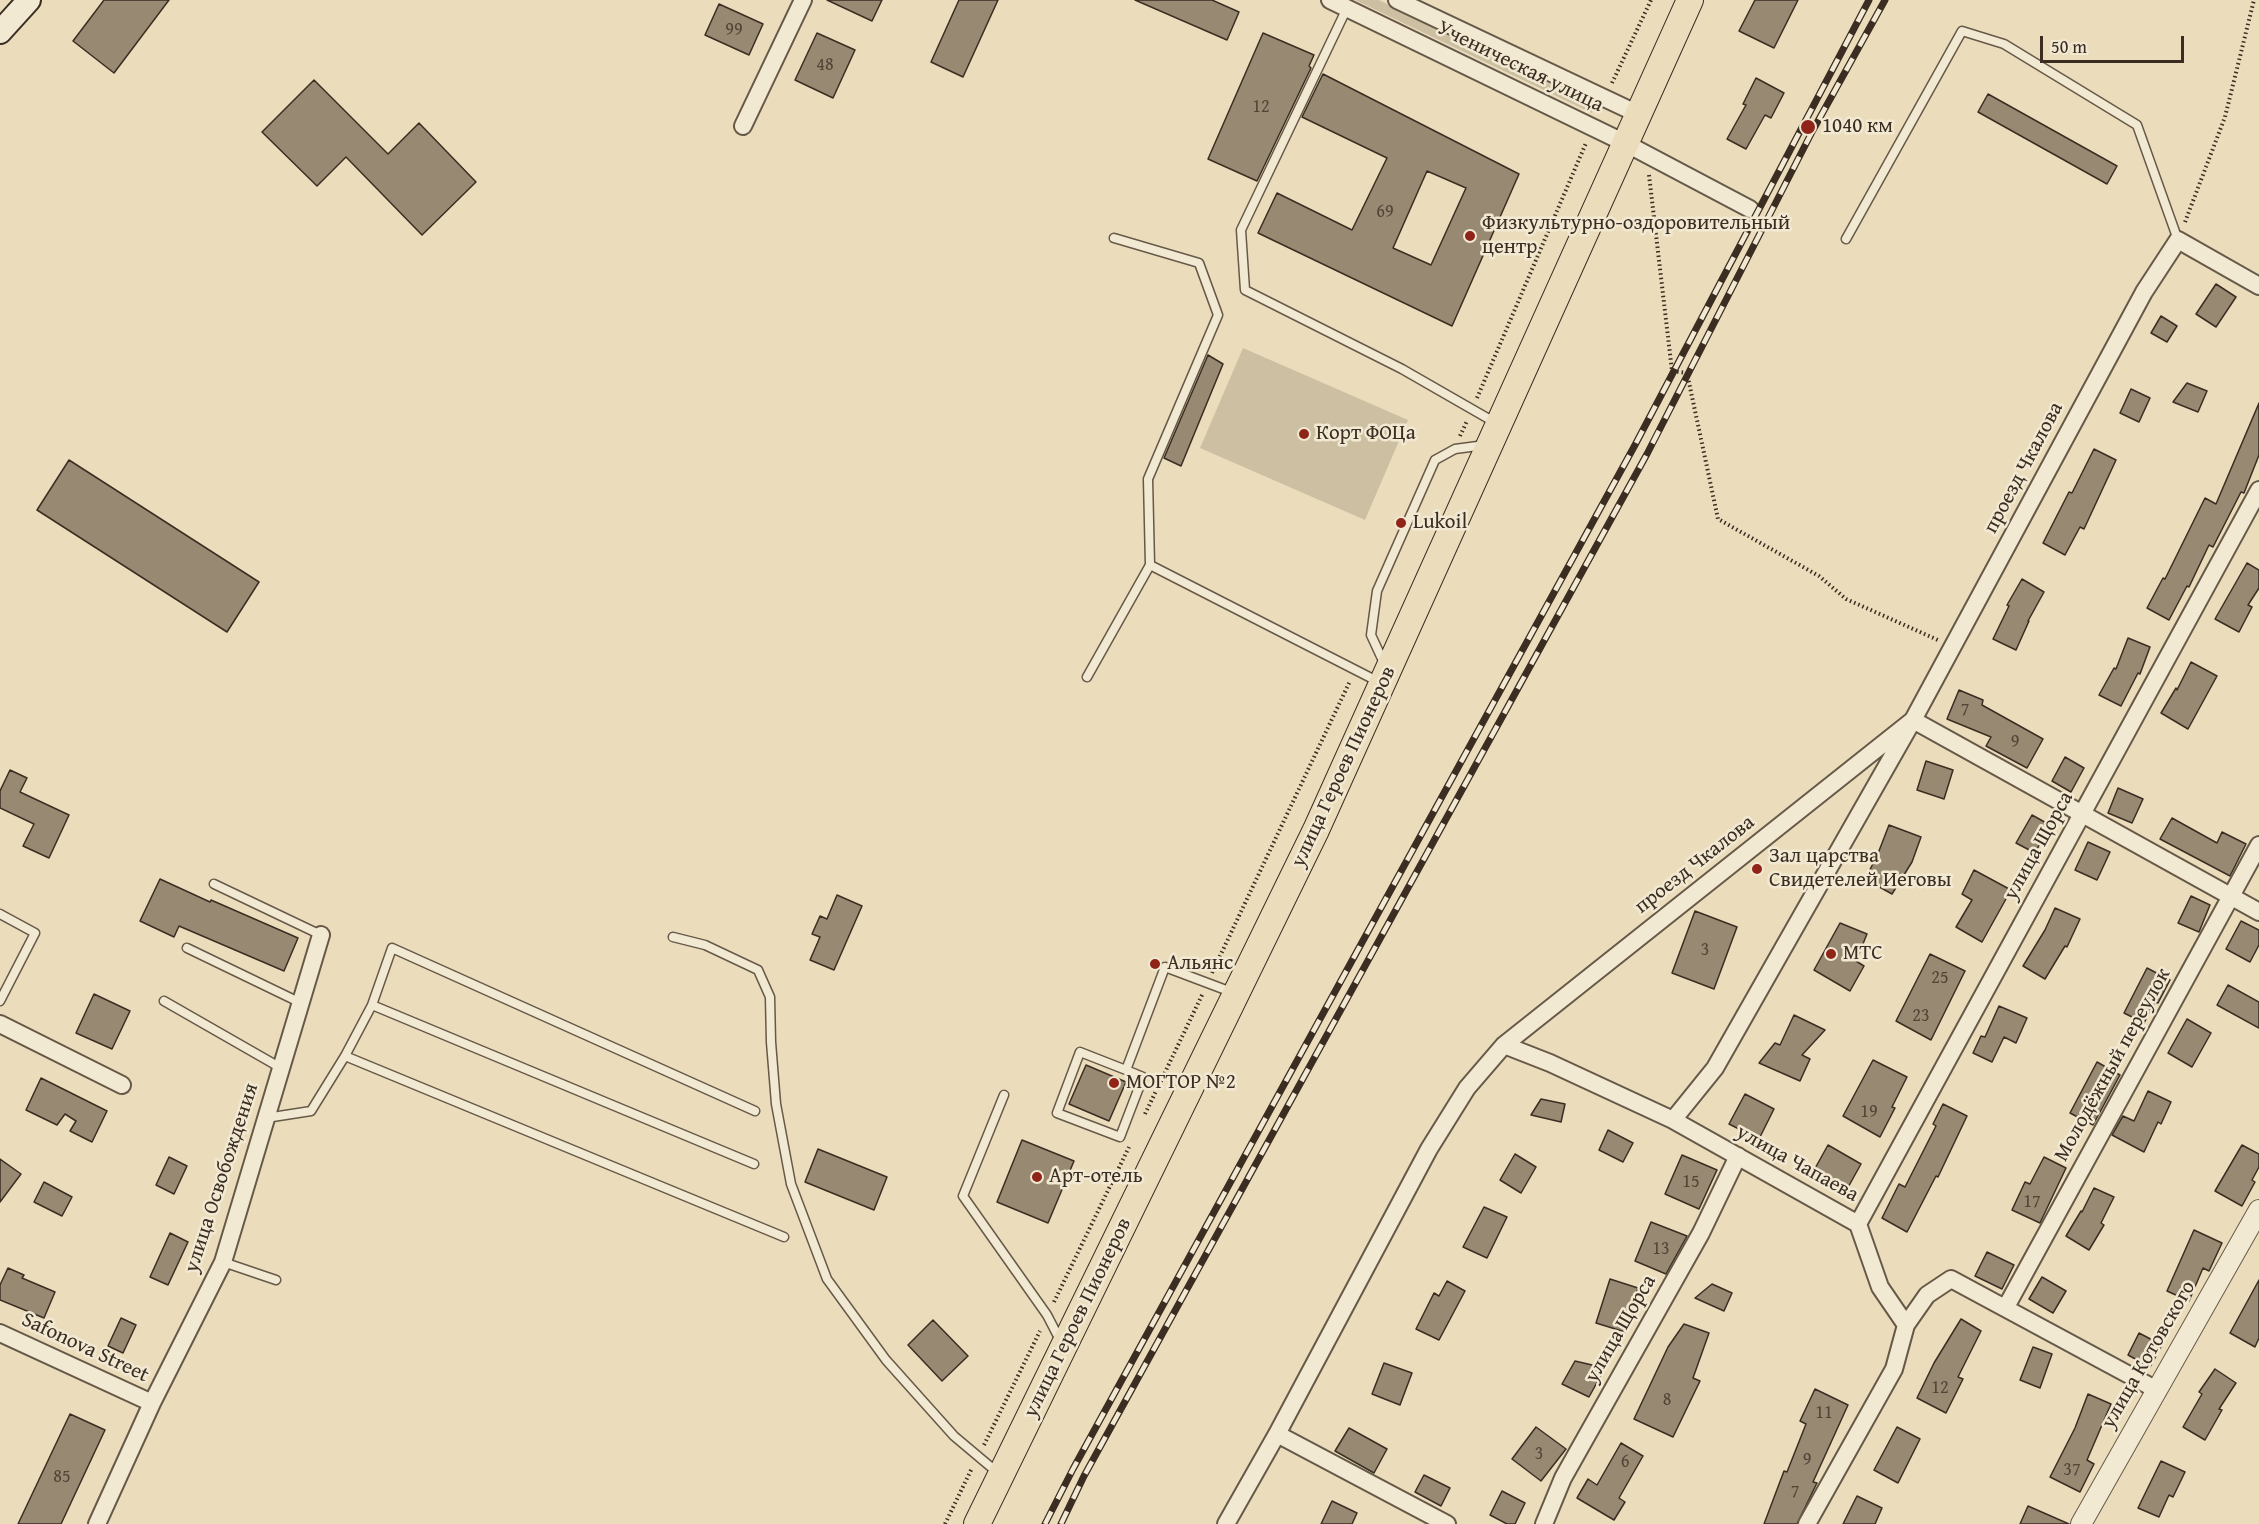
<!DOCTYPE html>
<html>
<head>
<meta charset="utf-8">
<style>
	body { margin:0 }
	#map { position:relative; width:2259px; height:1524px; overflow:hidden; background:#ebddbc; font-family:"Gentium Book Plus",serif }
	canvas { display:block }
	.scale { position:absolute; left:2040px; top:36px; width:144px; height:27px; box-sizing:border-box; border:3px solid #3b2d22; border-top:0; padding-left:8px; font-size:18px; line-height:21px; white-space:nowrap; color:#3b2d22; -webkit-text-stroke:4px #f2e9d3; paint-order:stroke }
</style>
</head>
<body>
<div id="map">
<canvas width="2259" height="1524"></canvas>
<div class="scale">50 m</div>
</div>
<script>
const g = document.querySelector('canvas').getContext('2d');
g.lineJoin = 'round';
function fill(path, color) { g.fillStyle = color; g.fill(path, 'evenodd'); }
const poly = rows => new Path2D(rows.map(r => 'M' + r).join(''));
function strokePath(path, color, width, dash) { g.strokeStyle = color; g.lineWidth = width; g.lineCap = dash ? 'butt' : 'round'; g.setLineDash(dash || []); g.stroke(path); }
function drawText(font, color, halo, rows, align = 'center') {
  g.font = font + ' "Gentium Book Plus",serif'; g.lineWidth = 5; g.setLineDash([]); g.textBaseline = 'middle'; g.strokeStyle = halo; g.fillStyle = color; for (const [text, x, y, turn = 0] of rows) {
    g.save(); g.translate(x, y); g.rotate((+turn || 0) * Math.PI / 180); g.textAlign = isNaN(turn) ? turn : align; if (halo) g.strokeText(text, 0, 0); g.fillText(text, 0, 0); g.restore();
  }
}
const green = poly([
	[1355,0,1379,0,1594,106,1592,113],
	[1243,348,1408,420,1365,520,1200,448]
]);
const building = poly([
	[104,0,169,0,114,73,73,41,104,0],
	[827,0,882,0,872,21,827,0],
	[959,0,998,0,963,77,931,62,959,0],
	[1135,0,1212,0,1239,12,1227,40,1135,0],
	[1755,0,1798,0,1774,48,1739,31,1755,0],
	[719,4,763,24,749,55,705,35,719,4],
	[817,33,855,50,833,98,795,80,817,33],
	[1263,33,1314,55,1309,66,1311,68,1257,181,1208,159,1263,33],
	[1323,74,1519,174,1452,326,1258,233,1277,193,1352,230,1387,158,1302,117,1323,74],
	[1427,171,1466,188,1431,265,1393,248,1427,171],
	[1756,78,1784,93,1771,118,1765,115,1746,149,1727,139,1746,105,1743,104,1756,78],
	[314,80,388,154,419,123,476,182,422,235,346,157,317,186,262,132,314,80],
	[1988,94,2117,166,2107,184,1978,112,1988,94],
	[2216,284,2236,297,2216,327,2196,314,2216,284],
	[2161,316,2177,326,2167,342,2151,333,2161,316],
	[1208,355,1223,364,1181,466,1164,458,1208,355],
	[2187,383,2207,391,2198,412,2173,402,2187,383],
	[2131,389,2150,398,2139,422,2120,413,2131,389],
	[2259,403,2259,455,2244,493,2241,492,2213,547,2209,545,2189,587,2187,586,2169,620,2147,608,2163,578,2165,579,2205,498,2216,504,2259,403],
	[2094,449,2116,460,2084,529,2080,527,2065,555,2043,543,2069,492,2072,493,2094,449],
	[69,460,259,582,227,632,37,510,69,460],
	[2247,563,2259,570,2259,588,2248,605,2252,607,2239,632,2215,619,2247,563],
	[2022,579,2044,592,2028,621,2029,621,2016,650,1993,639,2009,606,2007,605,2022,579],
	[2128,638,2150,647,2140,674,2138,673,2121,706,2099,695,2114,668,2116,669,2128,638],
	[2191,662,2217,676,2188,729,2161,713,2176,688,2177,690,2191,662],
	[1959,690,1983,700,1982,705,2043,739,2027,768,1986,746,1991,737,1947,719,1959,690],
	[2065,757,2084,768,2071,792,2052,781,2065,757],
	[1926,761,1953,770,1944,799,1917,790,1926,761],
	[10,770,27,778,20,792,69,815,49,858,23,846,34,824,0,808,0,791,10,770],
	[2118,788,2143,799,2132,823,2108,813,2118,788],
	[2032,815,2050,825,2035,853,2016,843,2032,815],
	[2172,818,2217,843,2222,832,2246,844,2230,876,2160,839,2172,818],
	[1889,825,1921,837,1912,862,1892,894,1865,879,1877,856,1889,825],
	[2088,842,2110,852,2097,880,2075,870,2088,842],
	[1974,870,2011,890,1982,942,1956,927,1972,900,1962,894,1974,870],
	[160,879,210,902,211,900,298,938,284,971,179,926,174,937,140,921,160,879],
	[837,895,862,906,834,970,810,960,820,937,812,934,820,916,827,919,837,895],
	[2191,896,2210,905,2199,932,2178,923,2191,896],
	[2055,908,2080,919,2067,947,2065,946,2045,979,2023,966,2045,930,2055,908],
	[1695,911,1737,927,1714,989,1672,973,1695,911],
	[2241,921,2259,930,2259,945,2250,962,2226,949,2241,921],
	[1840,923,1867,934,1856,961,1864,966,1850,991,1814,970,1840,923],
	[1930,954,1965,971,1931,1040,1896,1021,1930,954],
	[2147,968,2170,980,2158,1003,2155,1002,2144,1023,2124,1013,2147,968],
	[2228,985,2259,1002,2259,1028,2217,1005,2228,985],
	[94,994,130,1011,112,1049,76,1033,94,994],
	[1999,1006,2027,1018,2016,1043,2004,1037,1992,1062,1973,1053,1981,1036,1985,1037,1999,1006],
	[1794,1015,1825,1030,1802,1055,1810,1059,1800,1081,1759,1063,1775,1043,1780,1045,1794,1015],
	[2187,1019,2211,1033,2192,1067,2168,1053,2187,1019],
	[1873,1060,1907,1077,1892,1107,1895,1108,1880,1137,1843,1116,1873,1060],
	[2097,1062,2120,1075,2093,1125,2070,1113,2097,1062],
	[1086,1065,1126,1082,1109,1121,1069,1104,1086,1065],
	[41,1078,107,1111,92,1142,70,1131,76,1121,65,1114,57,1125,26,1110,41,1078],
	[2148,1091,2171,1102,2161,1124,2158,1122,2144,1152,2112,1135,2123,1116,2134,1121,2148,1091],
	[1745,1094,1774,1109,1759,1139,1729,1124,1745,1094],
	[1541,1099,1565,1104,1561,1122,1531,1115,1541,1099],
	[1943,1104,1967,1116,1938,1177,1936,1176,1907,1232,1882,1218,1899,1184,1905,1187,1936,1126,1933,1124,1943,1104],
	[1608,1130,1633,1143,1623,1162,1599,1150,1608,1130],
	[1022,1140,1074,1161,1048,1223,997,1202,1022,1140],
	[1828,1145,1861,1164,1846,1191,1813,1172,1828,1145],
	[2242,1145,2259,1154,2259,1167,2252,1180,2255,1182,2242,1206,2215,1191,2242,1145],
	[818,1149,887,1177,874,1210,805,1182,818,1149],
	[1515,1154,1536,1167,1521,1193,1500,1180,1515,1154],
	[1682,1155,1717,1170,1699,1209,1665,1194,1682,1155],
	[169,1157,187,1166,174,1194,156,1185,169,1157],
	[2044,1157,2066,1168,2040,1223,2012,1210,2025,1182,2030,1184,2044,1157],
	[0,1159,21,1174,0,1202,0,1159],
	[44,1182,72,1197,62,1216,34,1202,44,1182],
	[2094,1188,2114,1197,2101,1223,2104,1225,2089,1250,2066,1236,2081,1211,2082,1212,2094,1188],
	[1484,1207,1507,1217,1487,1258,1463,1247,1484,1207],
	[1651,1222,1687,1236,1666,1274,1635,1261,1651,1222],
	[2194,1230,2222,1243,2209,1271,2203,1268,2189,1301,2167,1291,2194,1230],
	[170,1233,188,1242,168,1285,150,1277,170,1233],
	[1987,1252,2014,1265,2002,1289,1975,1276,1987,1252],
	[8,1268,24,1275,22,1278,55,1292,44,1318,0,1300,0,1285,8,1268],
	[2042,1277,2066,1291,2053,1313,2029,1299,2042,1277],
	[1610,1279,1638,1288,1625,1332,1596,1323,1610,1279],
	[2259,1280,2259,1338,2255,1347,2230,1333,2259,1280],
	[1447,1281,1465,1291,1439,1340,1416,1329,1434,1293,1439,1296,1447,1281],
	[1712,1284,1732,1293,1724,1311,1695,1298,1712,1284],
	[121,1318,136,1325,123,1353,108,1346,121,1318],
	[1961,1319,1981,1331,1958,1377,1963,1379,1946,1413,1917,1398,1934,1363,1961,1319],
	[933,1320,968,1356,942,1381,908,1345,933,1320],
	[1684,1324,1709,1333,1693,1378,1700,1381,1673,1437,1634,1419,1668,1347,1684,1324],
	[2139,1333,2162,1345,2150,1367,2128,1355,2139,1333],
	[2033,1347,2052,1354,2040,1388,2020,1380,2033,1347],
	[1575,1361,1605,1368,1589,1397,1562,1384,1575,1361],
	[1384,1363,1412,1373,1400,1405,1372,1394,1384,1363],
	[2215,1369,2236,1383,2219,1409,2222,1410,2205,1440,2183,1427,2202,1394,2199,1392,2215,1369],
	[1815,1389,1848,1405,1813,1482,1817,1483,1814,1489,1797,1524,1764,1524,1784,1471,1787,1472,1806,1424,1800,1421,1815,1389],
	[2088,1394,2111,1404,2087,1460,2094,1464,2080,1492,2050,1477,2075,1428,2088,1394],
	[70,1414,105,1430,61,1524,18,1524,70,1414],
	[1536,1427,1566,1449,1541,1481,1512,1459,1536,1427],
	[1897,1427,1920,1439,1898,1483,1874,1470,1897,1427],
	[1349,1428,1387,1449,1374,1473,1335,1451,1349,1428],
	[1621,1443,1643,1456,1619,1498,1625,1502,1614,1520,1577,1498,1588,1479,1597,1485,1621,1443],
	[2161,1461,2185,1472,2173,1497,2169,1495,2159,1517,2138,1508,2161,1461],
	[1424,1475,1450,1488,1441,1506,1415,1492,1424,1475],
	[1502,1491,1525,1503,1515,1524,1507,1524,1490,1515,1502,1491],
	[1857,1496,1882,1508,1875,1524,1843,1524,1857,1496],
	[1332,1501,1357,1513,1352,1524,1321,1524,1332,1501],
	[2028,1506,2069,1524,2020,1524,2028,1506]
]);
const path = poly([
	[1612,83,1651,0],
	[1649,175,1672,371,1687,373,1718,519,1819,576,1846,599,1938,640],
	[2185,222,2225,117,2254,0],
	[1477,398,1586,143],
	[1460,436,1467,421],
	[1212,973,1350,681],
	[1145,1114,1203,993],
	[1054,1302,1129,1147],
	[984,1445,1040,1331],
	[945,1524,972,1468]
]);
const service = poly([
	[1347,8,1241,230,1245,290,1402,369,1496,423],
	[1114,238,1199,263,1218,315,1148,479,1150,565,1379,682],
	[1846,239,1962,31,2004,44,2137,125,2178,240],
	[1384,663,1371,635,1377,591,1435,460,1455,449,1485,445],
	[1087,677,1150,565],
	[214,884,321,935],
	[0,914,35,933,0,1001],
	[673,937,705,945,758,970,770,997,771,1042,776,1104,791,1184,827,1279,886,1360,954,1436,998,1473],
	[187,948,301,1003],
	[164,1001,281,1068],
	[372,1005,392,948,755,1111],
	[345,1056,784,1237],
	[1126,1070,1080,1052,1057,1113,1120,1137,1143,1077,1126,1070,1165,967,1234,993],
	[1004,1095,963,1196,1047,1315,1061,1342],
	[266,1118,311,1111,345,1056,372,1005,754,1164],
	[223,1262,276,1280]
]);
const minor = poly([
	[1330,0,1625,143,1750,209],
	[1397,0,1638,114],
	[743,126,803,0],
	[0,1024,122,1085],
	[1504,1045,1550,1063,1673,1120,1858,1224,1880,1287,1906,1325,1927,1295,1951,1279,2157,1390],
	[1673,1120,1715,1068,1913,720,2259,912],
	[1858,1224,2259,490],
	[2006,1307,2259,845],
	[0,1333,152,1403],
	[1277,1434,1447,1524],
	[97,1524,152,1403,223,1262,321,935],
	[1226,1524,1277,1434,1429,1149,1467,1088,1504,1045,1913,720,2144,292,2178,240,2259,286],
	[1544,1524,1563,1478,1701,1233,1738,1156],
	[1807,1524,1894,1369,1906,1325]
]);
const tertiary = poly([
	[2081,1524,2259,1210]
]);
const secondary = poly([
	[0,32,29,0]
]);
const primary = poly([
	[977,1524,1316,830,1690,0]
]);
const rail = poly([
	[1045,1524,1073,1469,1635,445,1869,0],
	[1061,1524,1084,1476,1647,454,1813,130,1885,0]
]);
const markers = [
	[1808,127,8,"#8f2418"],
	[1470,236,6,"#8f2418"],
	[1304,434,6,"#8f2418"],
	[1401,523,6,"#8f2418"],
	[1757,869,6,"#8f2418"],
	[1831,954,6,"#8f2418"],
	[1155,964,6,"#8f2418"],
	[1114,1083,6,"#8f2418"],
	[1037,1177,6,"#8f2418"]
];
const numberNames = [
	["99",734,30],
	["48",825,65],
	["12",1261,107],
	["69",1385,212],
	["7",1965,710],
	["9",2015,742],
	["3",1705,950],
	["25",1940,978],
	["23",1921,1016],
	["19",1869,1112],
	["15",1691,1182],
	["17",2032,1202],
	["13",1661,1249],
	["12",1940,1388],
	["8",1667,1400],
	["11",1824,1413],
	["3",1539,1454],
	["9",1807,1460],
	["6",1625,1462],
	["37",2072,1470],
	["85",62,1477],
	["7",1795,1492]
];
const streetNames = [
	["Ученическая улица",1520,67,26],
	["проезд Чкалова",2024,468,-62],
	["улица Героев Пионеров",1344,767,-65],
	["улица Щорса",2039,846,-61],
	["проезд Чкалова",1695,865,-38],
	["Молодёжный переулок",2113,1065,-61],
	["улица Чапаева",1797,1164,29],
	["улица Освобождения",222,1178,-72],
	["улица Героев Пионеров",1078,1318,-64],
	["улица Щорса",1621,1329,-60],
	["Safonova Street",85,1348,25],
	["улица Котовского",2149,1355,-60]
];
const poiNames = [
	["1040 км",1822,127],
	["Физкультурно-оздоровительный",1482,224],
	["центр",1482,248],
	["Корт ФОЦа",1316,434],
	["Lukoil",1413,523],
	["Зал царства",1769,857],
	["Свидетелей Иеговы",1769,881],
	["МТС",1843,954],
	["Альянс",1167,964],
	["МОГТОР №2",1126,1083],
	["Арт-отель",1049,1177]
];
fill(green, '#cdbfa2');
fill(building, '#978972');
strokePath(building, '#3b2d22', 1.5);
strokePath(service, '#675948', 11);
strokePath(minor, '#675948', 20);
strokePath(tertiary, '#675948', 22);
strokePath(secondary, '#3b2d22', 26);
strokePath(primary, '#3b2d22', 28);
strokePath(path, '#3b2d22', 4, [1.5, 3]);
strokePath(service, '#f2e9d3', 8);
strokePath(minor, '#f2e9d3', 16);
strokePath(tertiary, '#f2e9d3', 20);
strokePath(secondary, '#f2e9d3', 22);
strokePath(primary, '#ebddbc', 26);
strokePath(rail, '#3b2d22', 7);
strokePath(rail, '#f2e9d3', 4.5, [14]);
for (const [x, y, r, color] of markers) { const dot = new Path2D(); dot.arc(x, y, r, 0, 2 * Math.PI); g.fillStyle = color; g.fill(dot); strokePath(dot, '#f2e9d3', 2); }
drawText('18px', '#524436', null, numberNames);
drawText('21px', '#3b2d22', '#f2e9d3', streetNames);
drawText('21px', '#3b2d22', '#f2e9d3', poiNames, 'left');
</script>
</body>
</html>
